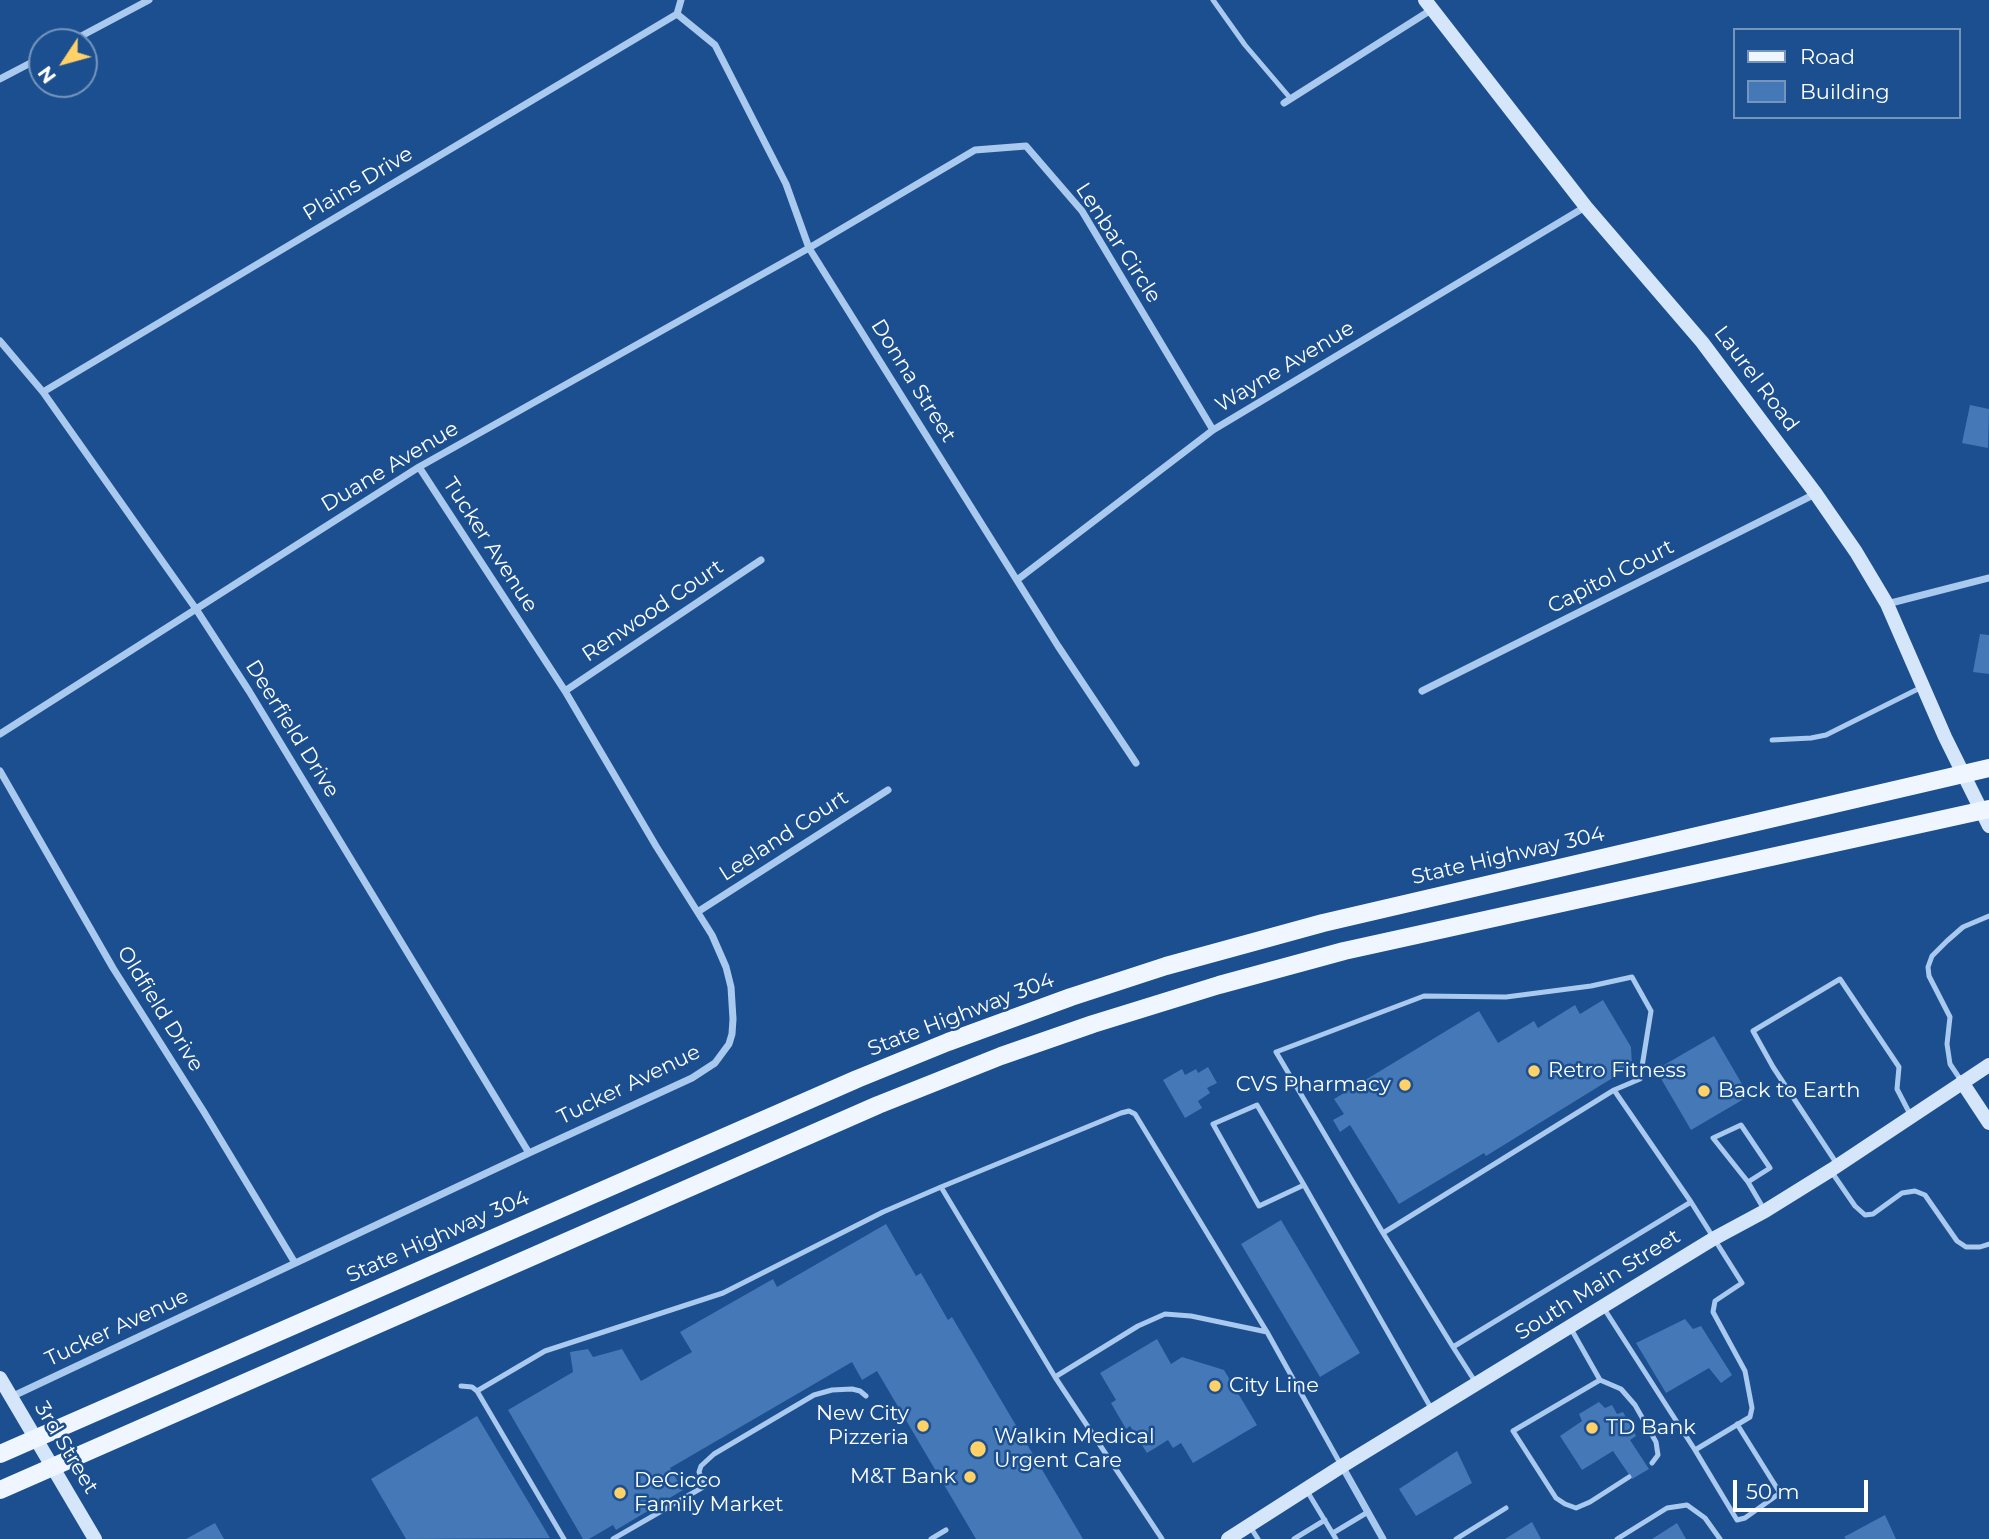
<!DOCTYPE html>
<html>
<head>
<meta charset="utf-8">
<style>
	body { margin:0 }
	#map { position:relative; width:1989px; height:1539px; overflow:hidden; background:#1b4f8f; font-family:Montserrat,sans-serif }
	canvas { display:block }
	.legend { position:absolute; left:1733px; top:28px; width:228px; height:91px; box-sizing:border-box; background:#1b4f8f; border:2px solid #7695bc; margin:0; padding:9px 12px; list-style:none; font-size:21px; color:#fff }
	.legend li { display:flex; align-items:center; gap:14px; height:35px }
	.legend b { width:35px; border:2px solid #7695bc }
	.north { position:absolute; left:28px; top:28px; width:70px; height:70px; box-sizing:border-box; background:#1b4f8f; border:2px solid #7695bc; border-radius:50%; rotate:234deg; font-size:19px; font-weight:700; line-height:28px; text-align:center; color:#fff }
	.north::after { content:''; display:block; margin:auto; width:24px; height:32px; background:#ffd166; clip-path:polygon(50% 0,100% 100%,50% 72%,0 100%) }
	.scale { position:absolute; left:1733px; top:1480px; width:135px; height:32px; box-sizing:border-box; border:4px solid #fff; border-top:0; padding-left:9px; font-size:21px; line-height:24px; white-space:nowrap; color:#fff; -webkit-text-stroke:5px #1b4f8f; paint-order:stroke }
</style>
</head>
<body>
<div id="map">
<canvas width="1989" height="1539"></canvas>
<ul class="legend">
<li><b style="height:9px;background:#f0f6ff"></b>Road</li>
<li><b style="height:19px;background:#4478b7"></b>Building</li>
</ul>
<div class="north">N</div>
<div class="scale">50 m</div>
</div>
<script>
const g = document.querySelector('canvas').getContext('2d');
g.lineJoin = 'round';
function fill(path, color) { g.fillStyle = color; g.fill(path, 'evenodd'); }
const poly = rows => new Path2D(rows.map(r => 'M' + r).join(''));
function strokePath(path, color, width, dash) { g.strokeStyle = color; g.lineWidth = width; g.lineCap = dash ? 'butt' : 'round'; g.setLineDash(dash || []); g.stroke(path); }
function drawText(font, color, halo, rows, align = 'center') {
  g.font = font + ' Montserrat,sans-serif'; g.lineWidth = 5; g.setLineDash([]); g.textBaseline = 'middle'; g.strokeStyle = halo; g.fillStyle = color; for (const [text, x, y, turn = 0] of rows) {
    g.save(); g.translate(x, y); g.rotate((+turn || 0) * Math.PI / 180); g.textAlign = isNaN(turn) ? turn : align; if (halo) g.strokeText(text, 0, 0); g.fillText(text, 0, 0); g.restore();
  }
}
const building = poly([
	[1970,405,1989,409,1988,448,1962,443],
	[1980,634,1989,635,1989,674,1973,672],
	[1603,1000,1631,1047,1632,1066,1486,1156,1484,1153,1399,1204,1350,1125,1340,1132,1333,1120,1344,1114,1334,1099,1479,1011,1498,1043,1534,1021,1538,1028,1575,1005,1580,1014],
	[1714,1036,1749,1096,1691,1130,1660,1077,1664,1065],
	[1208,1067,1217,1083,1207,1088,1210,1093,1198,1101,1202,1108,1185,1118,1163,1080,1182,1069,1185,1075,1196,1069,1198,1073],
	[1281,1220,1360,1353,1320,1377,1241,1244],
	[886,1224,916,1276,921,1273,948,1320,952,1317,1083,1539,976,1539,877,1371,862,1380,852,1362,670,1468,683,1490,616,1530,613,1525,589,1539,583,1539,508,1410,573,1372,570,1352,588,1349,593,1357,622,1349,641,1381,692,1352,680,1332,773,1279,777,1287],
	[1685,1319,1693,1329,1701,1326,1732,1375,1721,1383,1709,1368,1666,1393,1636,1343],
	[1157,1339,1171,1364,1182,1357,1224,1370,1257,1425,1193,1463,1181,1443,1173,1448,1168,1440,1147,1453,1130,1426,1126,1429,1111,1403,1116,1400,1100,1373],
	[1599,1402,1605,1408,1612,1405,1617,1414,1623,1412,1636,1436,1630,1440,1649,1469,1632,1479,1613,1451,1582,1470,1560,1436,1582,1421,1579,1414],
	[477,1416,550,1538,406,1539,371,1479],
	[1457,1451,1472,1483,1416,1516,1399,1489],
	[1885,1515,1896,1539,1846,1539,1844,1537],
	[1532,1522,1541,1539,1505,1539],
	[215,1523,224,1539,186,1539],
	[1677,1523,1686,1539,1652,1539]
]);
const lane = poly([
	[1213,0,1245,45,1291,99],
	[1772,740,1811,738,1826,735,1920,688],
	[1960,1079,1950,1064,1947,1044,1950,1017,1929,976,1928,967,1932,956,1947,941,1963,927,1989,916],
	[1837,1164,1773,1067,1753,1031,1840,979,1899,1067,1897,1089,1911,1116],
	[1831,1171,1855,1206,1865,1215,1873,1214,1902,1193,1915,1191,1925,1195,1957,1241,1966,1247,1980,1247,1989,1244],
	[1748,1182,1770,1168,1741,1125,1713,1138,1748,1182,1765,1211],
	[1304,1185,1259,1206,1213,1124,1257,1105,1304,1185,1431,1408],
	[1691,1202,1453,1347,1383,1233,1614,1090,1691,1202,1742,1283,1715,1301,1713,1312,1745,1371,1752,1408,1750,1417,1695,1450],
	[1383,1233,1276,1052,1424,996,1506,997,1591,986,1632,977,1651,1011,1640,1079,1614,1090],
	[1603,1307,1695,1450,1737,1520,1745,1518,1780,1493,1737,1424],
	[1570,1327,1600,1380,1621,1389,1635,1405,1656,1442,1658,1455,1652,1463],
	[1453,1347,1476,1383],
	[1055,1377,1138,1326,1165,1314,1191,1316,1267,1332],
	[1600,1380,1513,1431,1556,1498,1565,1504,1576,1508,1590,1502,1629,1477],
	[461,1386,472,1387,477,1391,564,1539],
	[477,1391,545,1351,723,1293,883,1212,941,1187],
	[1307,1491,1336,1539],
	[1251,1528,1258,1539],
	[1333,1533,1368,1512],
	[613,1539,705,1486,699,1472,701,1466,714,1454,814,1395,832,1390,852,1389,860,1391,866,1396],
	[931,1539,946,1530],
	[1162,1539,1055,1377,941,1187,1121,1113,1129,1111,1135,1114,1267,1332,1341,1465],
	[1294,1539,1325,1520],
	[1456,1539,1506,1508],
	[1617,1539,1667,1508,1687,1505,1705,1518,1720,1539]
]);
const street = poly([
	[677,14,715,45,786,184,809,248,1058,646,1136,763],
	[70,42,149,0],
	[0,79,42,57],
	[1284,103,1431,10],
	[0,341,43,392,196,609,249,691,529,1153],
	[43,392,677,14,681,0],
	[1017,580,1213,430,1585,207],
	[1887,604,1989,578],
	[565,691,761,560],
	[1422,691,1815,494],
	[0,734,419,467,809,248,975,150,1026,146,1082,211,1213,430],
	[0,771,113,968,204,1112,295,1263],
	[699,911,888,790],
	[11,1397,529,1153,692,1078,715,1063,729,1044,732,1034,733,1019,731,987,726,967,712,935,656,846,565,691,419,467],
	[1342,1466,1383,1539]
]);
const secondary = poly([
	[1425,0,1586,207,1702,342,1816,494,1856,552,1887,604,1945,737,1989,826],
	[1962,1082,1989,1123],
	[0,1378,95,1539],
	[1228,1539,1342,1466,1713,1239,1765,1211,1831,1170,1989,1065]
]);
const primary = poly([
	[0,1454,857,1079,948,1042,1071,997,1166,966,1323,923,1989,768],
	[0,1490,878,1105,1001,1056,1093,1024,1219,985,1344,951,1989,809]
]);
const markers = [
	[1534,1071,7,"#ffd166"],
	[1405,1085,7,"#ffd166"],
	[1704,1091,7,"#ffd166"],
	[1215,1386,7,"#ffd166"],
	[923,1426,7,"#ffd166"],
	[1592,1428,7,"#ffd166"],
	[978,1449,9,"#ffd166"],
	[970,1477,7,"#ffd166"],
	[620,1493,7,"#ffd166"]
];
const streetNames = [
	["Plains Drive",358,184,-31],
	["Lenbar Circle",1118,243,57],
	["Wayne Avenue",1285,367,-31],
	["Laurel Road",1756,379,53],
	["Donna Street",913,381,58],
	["Duane Avenue",390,467,-31],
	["Tucker Avenue",490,545,57],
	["Capitol Court",1611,577,-27],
	["Renwood Court",653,611,-34],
	["Deerfield Drive",292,729,58],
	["Leeland Court",784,836,-33],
	["State Highway 304",1508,856,-13],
	["Oldfield Drive",160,1009,58],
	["State Highway 304",961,1015,-21],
	["Tucker Avenue",629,1085,-26],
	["State Highway 304",438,1237,-24],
	["South Main Street",1598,1285,-32],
	["Tucker Avenue",117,1328,-25],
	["3rd Street",66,1448,59]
];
const poiNames = [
	["Retro Fitness",1548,1071],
	["CVS Pharmacy",1391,1085,"right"],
	["Back to Earth",1718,1091],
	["City Line",1229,1386],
	["New City",909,1414,"right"],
	["Pizzeria",909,1438,"right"],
	["TD Bank",1606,1428],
	["Walkin Medical",994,1437],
	["Urgent Care",994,1461],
	["M&T Bank",956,1477,"right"],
	["DeCicco",634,1481],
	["Family Market",634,1505]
];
fill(building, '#4478b7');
strokePath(lane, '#a9c9ee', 5);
strokePath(street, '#a9c9ee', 7);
strokePath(secondary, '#d6e6fa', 14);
strokePath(primary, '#f0f6ff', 18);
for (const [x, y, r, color] of markers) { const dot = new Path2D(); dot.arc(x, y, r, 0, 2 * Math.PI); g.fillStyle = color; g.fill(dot); strokePath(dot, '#1b4f8f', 2.5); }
drawText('21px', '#fff', '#1b4f8f', streetNames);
drawText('21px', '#fff', '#1b4f8f', poiNames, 'left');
</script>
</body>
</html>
